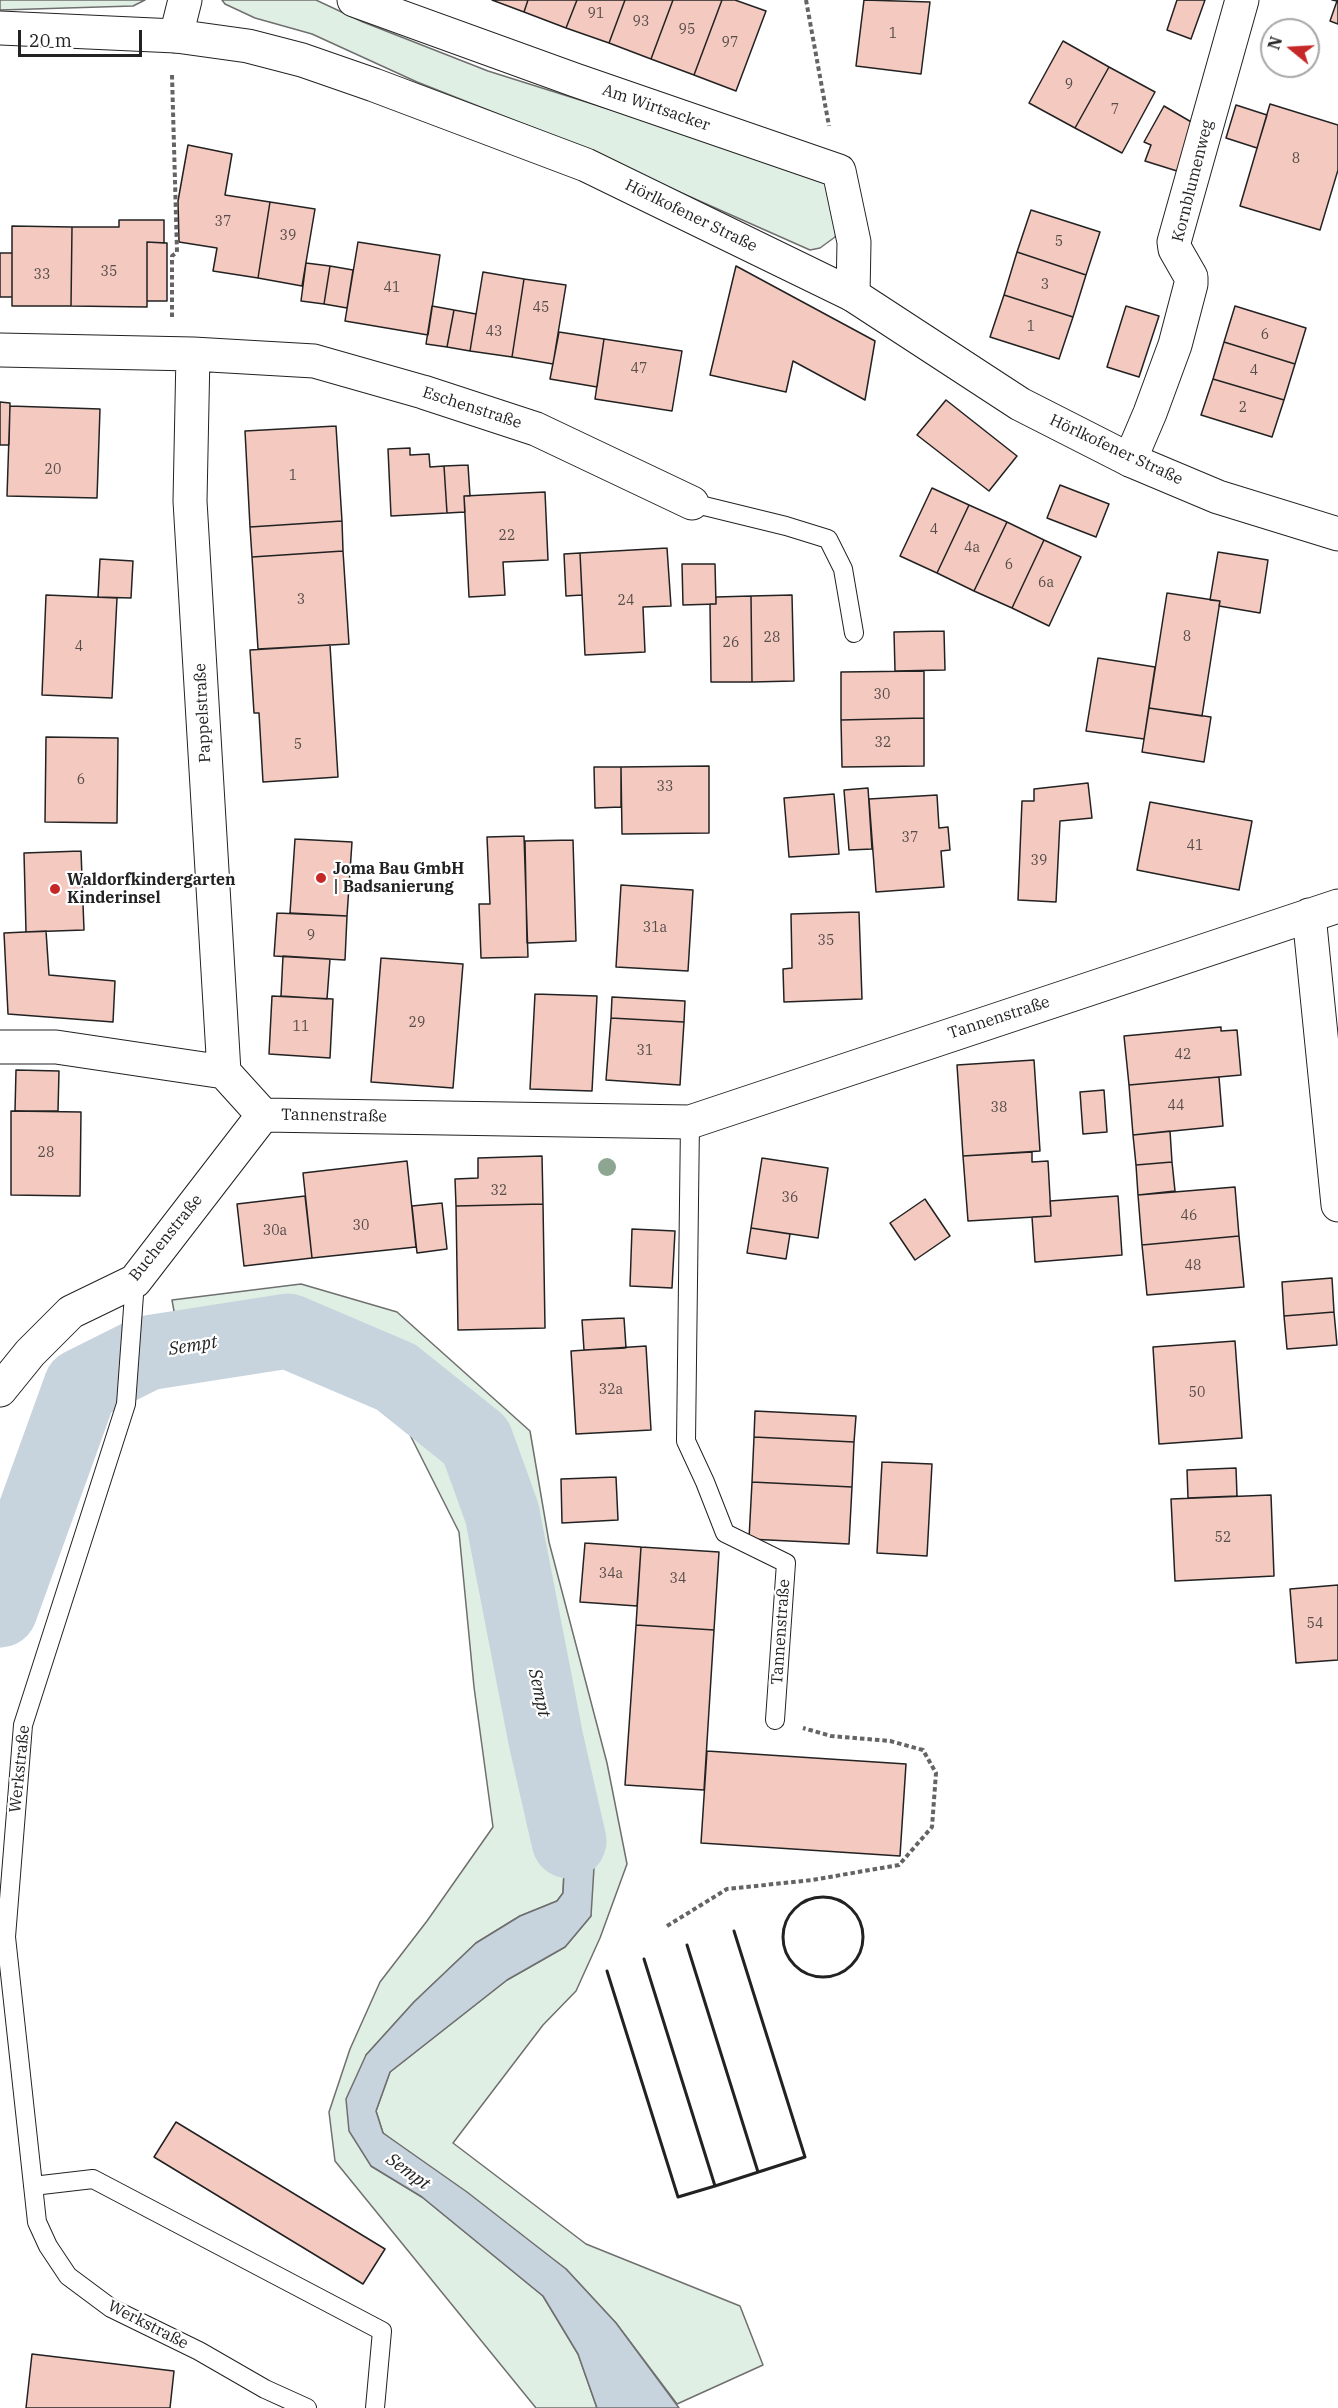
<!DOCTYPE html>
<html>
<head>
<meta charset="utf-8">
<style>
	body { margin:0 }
	#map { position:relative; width:1338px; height:2408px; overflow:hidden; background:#fff; font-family:"IBM Plex Serif",serif }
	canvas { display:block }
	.north { position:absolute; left:1260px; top:18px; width:60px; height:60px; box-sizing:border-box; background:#fff; border:2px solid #a7a7a7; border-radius:50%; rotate:288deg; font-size:16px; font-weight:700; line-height:24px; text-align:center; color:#222 }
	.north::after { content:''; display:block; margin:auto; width:21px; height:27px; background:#c62828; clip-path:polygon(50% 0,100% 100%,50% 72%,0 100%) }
	.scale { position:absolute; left:18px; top:30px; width:124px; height:27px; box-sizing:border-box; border:3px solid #222; border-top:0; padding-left:8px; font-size:18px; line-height:21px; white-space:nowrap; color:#222; -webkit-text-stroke:4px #fff; paint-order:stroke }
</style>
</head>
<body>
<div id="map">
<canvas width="1338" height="2408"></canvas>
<div class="north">N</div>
<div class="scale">20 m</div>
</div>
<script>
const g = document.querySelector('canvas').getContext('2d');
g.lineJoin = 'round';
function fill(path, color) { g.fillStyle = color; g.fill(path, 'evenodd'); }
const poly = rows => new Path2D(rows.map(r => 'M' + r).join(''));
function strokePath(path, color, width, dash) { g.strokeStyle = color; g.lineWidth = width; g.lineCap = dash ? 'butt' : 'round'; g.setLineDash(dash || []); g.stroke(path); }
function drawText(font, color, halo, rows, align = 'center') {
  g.font = font + ' "IBM Plex Serif",serif'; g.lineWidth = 4.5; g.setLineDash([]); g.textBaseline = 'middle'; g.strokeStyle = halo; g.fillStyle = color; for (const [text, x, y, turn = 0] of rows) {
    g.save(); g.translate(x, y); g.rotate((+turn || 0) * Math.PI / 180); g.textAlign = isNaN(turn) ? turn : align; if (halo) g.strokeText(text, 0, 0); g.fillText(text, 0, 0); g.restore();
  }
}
const green = poly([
	[0,0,145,0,133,6,0,10,0,0],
	[222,0,316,0,363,22,488,71,780,163,827,184,838,228,835,237,820,248,810,250,544,132,417,82,312,34,255,18,225,4,222,0],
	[301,1284,397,1312,530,1431,549,1542,607,1763,627,1864,600,1938,576,1991,543,2025,453,2143,586,2244,740,2306,763,2365,677,2404,616,2323,566,2269,383,2133,376,2111,390,2072,507,1980,565,1947,591,1916,537,1745,565,1851,563,1893,557,1901,520,1916,476,1943,414,2002,366,2055,371,2166,422,2197,543,2296,578,2354,597,2408,536,2408,335,2161,329,2112,350,2049,380,1982,427,1921,493,1827,474,1687,459,1532,403,1421,312,1369,245,1367,158,1388,180,1362,179,1339,172,1300,301,1284]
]);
const water = poly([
	[559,1736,595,1852,591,1916,565,1947,507,1980,390,2072,376,2111,383,2133,467,2192,566,2269,616,2323,679,2408,597,2408,578,2354,543,2296,422,2197,371,2166,349,2131,346,2099,366,2055,414,2002,476,1943,520,1916,557,1901,563,1893,565,1851,537,1745,559,1736]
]);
const river = poly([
	[0,1610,81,1386,147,1353,288,1331,396,1377,476,1441,502,1513,546,1740,569,1841]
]);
const building = poly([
	[492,0,528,0,524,12,492,0],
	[528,0,577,0,566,28,524,12,528,0],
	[577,0,625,0,609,43,566,28,577,0],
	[625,0,673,0,651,59,609,43,625,0],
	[673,0,722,0,694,75,651,59,673,0],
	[722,0,735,0,766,11,736,91,694,75,722,0],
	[864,0,930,2,921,74,856,66,864,0],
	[1177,0,1205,0,1191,39,1167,30,1177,0],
	[1332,0,1338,0,1338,24,1330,21,1337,1,1332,0],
	[1063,41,1109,67,1075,128,1029,103,1063,41],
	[1109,67,1155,92,1122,153,1075,128,1109,67],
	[1270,104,1338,125,1338,170,1320,230,1240,206,1270,104],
	[1236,105,1267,115,1257,148,1226,138,1236,105],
	[1164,106,1193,123,1177,171,1145,161,1151,145,1144,142,1164,106],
	[188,145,232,154,225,195,270,202,258,278,213,271,217,248,179,242,178,201,188,145],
	[270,202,315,209,302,286,258,278,270,202],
	[1031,210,1100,232,1086,275,1017,252,1031,210],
	[119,220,164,220,164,243,147,242,147,307,71,306,72,227,119,227,119,220],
	[12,226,72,227,71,306,12,306,12,226],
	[147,242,167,243,167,301,147,301,147,242],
	[358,242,440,255,428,335,345,321,358,242],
	[1017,252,1086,275,1073,317,1004,295,1017,252],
	[0,253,12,253,12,297,0,297,0,253],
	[306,263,330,266,324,304,301,301,306,263],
	[330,266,353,270,347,308,324,304,330,266],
	[736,266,875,341,865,400,793,361,786,392,710,375,736,266],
	[483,272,524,279,512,357,470,351,483,272],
	[524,279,566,285,553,364,512,357,524,279],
	[1004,295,1073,317,1059,359,990,337,1004,295],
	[432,306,454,310,447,347,426,344,432,306],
	[1126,306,1159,316,1139,377,1107,367,1126,306],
	[1235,306,1306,328,1295,364,1224,342,1235,306],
	[454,310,476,314,470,351,447,347,454,310],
	[559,332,604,339,597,387,550,379,559,332],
	[604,339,682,351,672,411,595,399,604,339],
	[1224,342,1295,364,1284,400,1213,379,1224,342],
	[1213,379,1284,400,1272,437,1201,415,1213,379],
	[946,400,1017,456,989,491,917,435,946,400],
	[0,402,10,403,9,445,0,445,0,402],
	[10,406,100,409,97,498,7,496,10,406],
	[336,426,342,521,250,527,245,431,336,426],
	[410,448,410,455,429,454,430,467,444,466,447,513,391,516,388,449,410,448],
	[468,465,470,496,464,496,465,512,447,513,444,466,468,465],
	[1060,485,1109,504,1096,537,1047,518,1060,485],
	[932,488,969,505,937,573,900,556,932,488],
	[545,492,548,560,503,562,505,595,469,597,464,496,545,492],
	[969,505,1007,522,974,591,937,573,969,505],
	[342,521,343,551,252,557,250,527,342,521],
	[1007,522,1044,540,1012,608,974,591,1007,522],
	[1044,540,1081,557,1049,626,1012,608,1044,540],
	[667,548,671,606,643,607,645,652,585,655,580,553,667,548],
	[343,551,349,644,258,649,252,557,343,551],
	[1218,552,1268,560,1260,613,1219,606,1220,601,1210,600,1218,552],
	[580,553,582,595,566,596,564,554,580,553],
	[100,559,133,561,131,598,98,597,100,559],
	[682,564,715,564,716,604,683,605,682,564],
	[1167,593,1220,601,1202,716,1149,708,1167,593],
	[46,595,117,598,112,698,42,695,46,595],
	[792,595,794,681,752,682,751,596,792,595],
	[751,596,752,682,711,682,710,604,716,604,716,597,751,596],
	[944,631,945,670,895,671,894,632,944,631],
	[330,645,338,777,263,782,259,713,254,713,250,650,330,645],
	[1098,658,1155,667,1144,739,1086,731,1098,658],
	[924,671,924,718,841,720,841,672,924,671],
	[1149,708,1211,717,1204,762,1142,752,1149,708],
	[924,718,924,766,842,767,841,720,924,718],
	[46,737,118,738,117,823,45,822,46,737],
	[709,766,709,833,622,834,621,767,709,766],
	[594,767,621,767,621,807,595,808,594,767],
	[1088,783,1092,818,1060,821,1056,902,1018,900,1022,801,1034,801,1034,789,1088,783],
	[868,788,872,849,849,850,844,790,868,788],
	[834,794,839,854,789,857,784,798,834,794],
	[937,795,939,828,948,827,950,850,941,851,944,887,876,892,869,799,937,795],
	[1150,802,1252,821,1239,890,1137,870,1150,802],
	[524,836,528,957,481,958,479,904,490,904,487,837,524,836],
	[295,839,352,842,347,916,290,913,295,839],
	[573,840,576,941,527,943,525,841,573,840],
	[81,851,84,930,26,932,24,853,81,851],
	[621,885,693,890,688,971,616,967,621,885],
	[859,912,862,999,784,1002,783,969,792,968,791,914,859,912],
	[277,913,347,916,345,960,274,956,277,913],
	[46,931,49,975,115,981,113,1022,8,1014,4,933,46,931],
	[283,956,330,959,327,999,281,996,283,956],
	[381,958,463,964,453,1088,371,1082,381,958],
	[535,994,597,996,592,1091,530,1089,535,994],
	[272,996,333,999,330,1058,269,1054,272,996],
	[612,997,685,1001,684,1022,611,1018,612,997],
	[611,1018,684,1022,680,1085,606,1080,611,1018],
	[1221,1027,1221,1031,1237,1030,1241,1075,1129,1085,1124,1036,1221,1027],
	[1034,1060,1040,1151,963,1156,957,1065,1034,1060],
	[16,1070,59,1071,58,1111,15,1111,16,1070],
	[1219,1077,1223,1126,1133,1135,1129,1085,1219,1077],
	[1104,1090,1107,1132,1083,1134,1080,1092,1104,1090],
	[11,1111,81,1112,80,1196,11,1195,11,1111],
	[1170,1131,1172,1162,1136,1165,1133,1135,1170,1131],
	[1032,1152,1032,1162,1048,1161,1051,1216,968,1221,963,1156,1032,1152],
	[542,1156,543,1204,456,1206,455,1179,478,1178,478,1158,542,1156],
	[762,1158,828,1168,818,1238,751,1228,762,1158],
	[407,1161,416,1247,312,1258,303,1173,407,1161],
	[1172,1162,1175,1191,1138,1195,1136,1165,1172,1162],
	[1235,1187,1239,1236,1142,1245,1138,1195,1235,1187],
	[305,1196,312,1258,244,1266,237,1204,305,1196],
	[1118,1196,1122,1255,1035,1262,1032,1217,1051,1216,1050,1201,1118,1196],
	[925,1199,950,1236,915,1260,890,1223,925,1199],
	[442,1203,447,1249,417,1253,412,1206,442,1203],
	[543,1204,545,1328,458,1330,456,1206,543,1204],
	[751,1228,790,1234,786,1259,747,1253,751,1228],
	[632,1229,675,1231,672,1288,630,1286,632,1229],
	[1239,1236,1244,1287,1147,1295,1142,1245,1239,1236],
	[1332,1278,1334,1312,1284,1316,1282,1282,1332,1278],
	[1334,1312,1337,1345,1287,1349,1284,1316,1334,1312],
	[624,1318,626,1348,584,1350,582,1320,624,1318],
	[1235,1341,1242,1438,1159,1444,1153,1347,1235,1341],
	[646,1346,651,1430,576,1434,571,1351,646,1346],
	[755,1411,856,1416,854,1442,754,1437,755,1411],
	[754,1437,854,1442,852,1487,752,1482,754,1437],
	[882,1462,932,1464,927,1556,877,1553,882,1462],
	[1236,1468,1237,1496,1188,1498,1187,1470,1236,1468],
	[616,1477,618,1520,562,1523,561,1479,616,1477],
	[752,1482,852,1487,849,1544,749,1539,752,1482],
	[1271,1495,1274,1576,1175,1581,1171,1499,1271,1495],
	[585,1543,641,1547,637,1606,580,1602,585,1543],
	[641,1547,719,1552,714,1630,636,1625,641,1547],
	[1338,1585,1338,1660,1296,1663,1290,1589,1338,1585],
	[636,1625,714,1630,704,1790,625,1785,636,1625],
	[707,1751,906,1764,900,1856,701,1843,707,1751],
	[176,2122,385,2249,363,2284,154,2157,176,2122],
	[32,2354,174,2371,170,2408,26,2408,32,2354]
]);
const path = poly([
	[806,0,829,126],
	[172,317,172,256,177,252,172,75],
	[667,1926,727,1889,812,1880,899,1865,932,1827,936,1773,923,1750,890,1741,831,1736,803,1728]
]);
const lane = poly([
	[692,503,786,526,828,539,843,569,854,633],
	[690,1122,686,1441,705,1482,725,1533,786,1563,775,1720],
	[135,1281,126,1404,23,1725,6,1937,37,2222,48,2246,68,2276,111,2308,199,2351,265,2389,307,2408],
	[33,2186,93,2179,382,2331,375,2408]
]);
const street = poly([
	[354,0,575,80,839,171,854,242,853,295],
	[176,36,185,0],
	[0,350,193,354,314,361,423,392,536,429,692,503],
	[193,354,190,501,224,1072],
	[1130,460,1150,413,1175,345,1191,284,1191,277,1175,249,1174,242,1242,0],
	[1309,915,1338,1205],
	[0,1047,56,1047,224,1072,263,1115,690,1122,1338,906],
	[0,1390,30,1353,71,1312,135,1281,263,1115]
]);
const secondary = poly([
	[0,28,176,36,248,46,302,60,374,85,586,165,853,295,1020,404,1130,460,1218,497,1338,534]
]);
const wall = poly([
	'783 1937a40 40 0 1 1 80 0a40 40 0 1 1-80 0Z',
	[687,1945,758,2172],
	[644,1959,715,2186],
	[607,1971,678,2197,715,2186,805,2157,734,1931]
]);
const trees = [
	[607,1167]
];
const markers = [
	[321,878,6,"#c62828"],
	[55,889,6,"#c62828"]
];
const numberNames = [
	["91",596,14],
	["93",641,22],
	["95",687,30],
	["1",893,34],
	["97",730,43],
	["9",1069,85],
	["7",1115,110],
	["8",1296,159],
	["37",223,222],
	["39",288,236],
	["5",1059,242],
	["35",109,272],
	["33",42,275],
	["3",1045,285],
	["41",392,288],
	["45",541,308],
	["1",1031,327],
	["43",494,332],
	["6",1265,335],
	["47",639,369],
	["4",1254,371],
	["2",1243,408],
	["20",53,470],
	["1",293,476],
	["4",934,530],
	["22",507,536],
	["4a",972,548],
	["6",1009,565],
	["6a",1046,583],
	["3",301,600],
	["24",626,601],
	["8",1187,637],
	["28",772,638],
	["26",731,643],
	["4",79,647],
	["30",882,695],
	["32",883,743],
	["5",298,745],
	["6",81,780],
	["33",665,787],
	["37",910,838],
	["41",1195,846],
	["39",1039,861],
	["31a",655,928],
	["9",311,936],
	["35",826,941],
	["29",417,1023],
	["11",301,1027],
	["31",645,1051],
	["42",1183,1055],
	["44",1176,1106],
	["38",999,1108],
	["28",46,1153],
	["32",499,1191],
	["36",790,1198],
	["46",1189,1216],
	["30",361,1226],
	["30a",275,1231],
	["48",1193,1266],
	["32a",611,1390],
	["50",1197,1393],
	["52",1223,1538],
	["34a",611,1574],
	["34",678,1579],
	["54",1315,1624]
];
const streetNames = [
	["Am Wirtsacker",656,108,19],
	["Kornblumenweg",1193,181,-76],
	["Hörlkofener Straße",691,216,26],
	["Eschenstraße",472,408,18],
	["Hörlkofener Straße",1116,450,25],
	["Pappelstraße",203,713,-93],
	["Tannenstraße",999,1018,-18],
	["Tannenstraße",334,1116,1],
	["Buchenstraße",166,1238,-51],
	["Tannenstraße",781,1632,-86],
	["Werkstraße",20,1769,-84],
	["Werkstraße",148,2325,27]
];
const poiNames = [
	["Joma Bau GmbH",333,869],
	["| Badsanierung",333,887],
	["Waldorfkindergarten",67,880],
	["Kinderinsel",67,898]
];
const waterNames = [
	["Sempt",193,1346,-9],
	["Sempt",539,1693,78],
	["Sempt",408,2172,36]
];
fill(green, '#e0efe3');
strokePath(green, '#6f6f6f', 1.5);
fill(water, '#c7d3dd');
strokePath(water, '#6f6f6f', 1.5);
strokePath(river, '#c7d3dd', 75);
fill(building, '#f3c9c0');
strokePath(building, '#222', 1.5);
strokePath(lane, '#222', 20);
strokePath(street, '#222', 35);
strokePath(secondary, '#222', 35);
strokePath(path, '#646464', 4, [4.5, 3]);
strokePath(lane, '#fff', 18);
strokePath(street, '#fff', 33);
strokePath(secondary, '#fff', 33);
strokePath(wall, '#222', 3);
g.fillStyle = '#8da692';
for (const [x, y] of trees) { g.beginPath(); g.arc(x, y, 9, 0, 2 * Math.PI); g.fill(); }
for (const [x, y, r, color] of markers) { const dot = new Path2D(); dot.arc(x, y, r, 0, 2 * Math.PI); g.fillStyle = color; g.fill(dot); strokePath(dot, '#fff', 2); }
drawText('14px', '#564c4a', null, numberNames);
drawText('16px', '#222', '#fff', streetNames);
drawText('bold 16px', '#222', '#fff', poiNames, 'left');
drawText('italic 18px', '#222', '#fff', waterNames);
</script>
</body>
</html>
